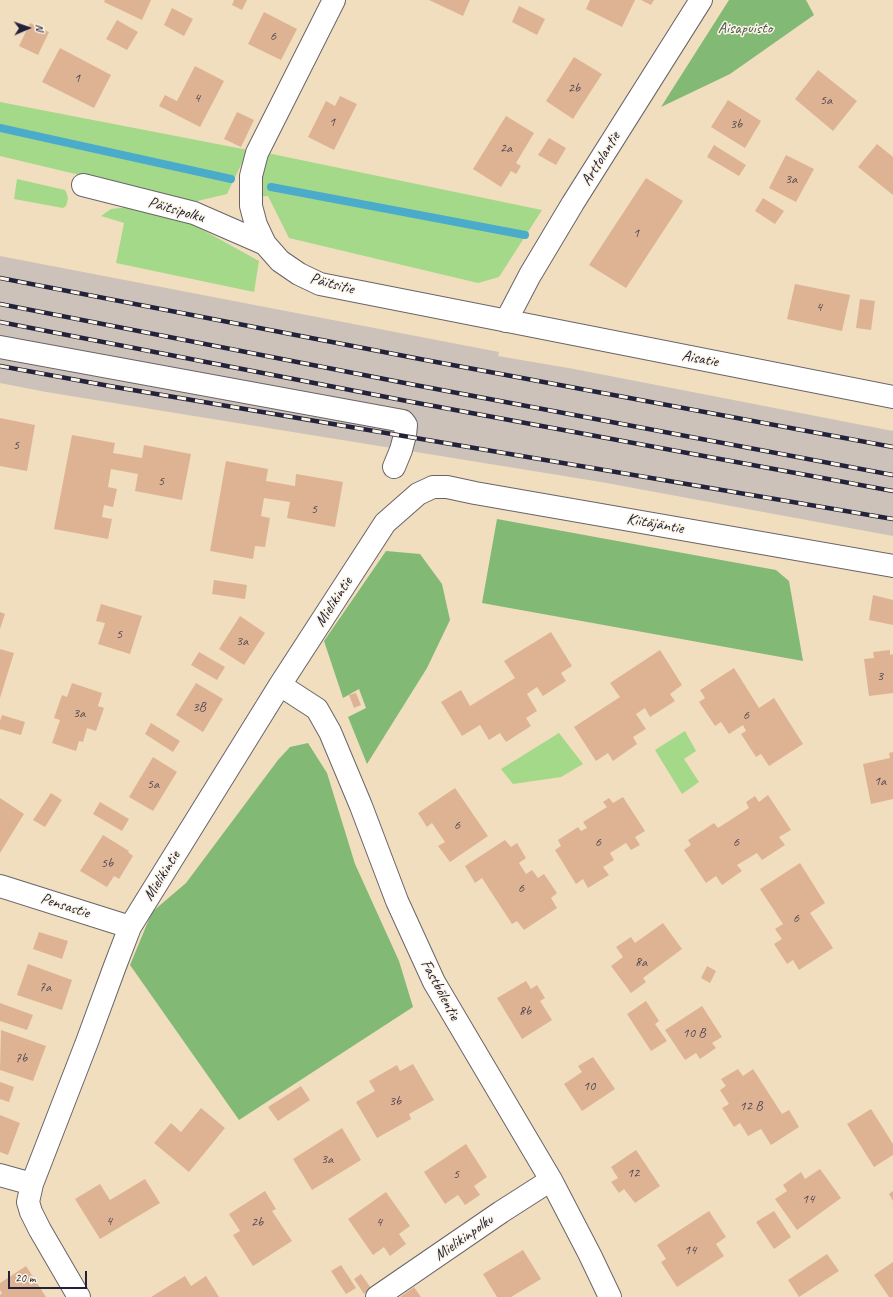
<!DOCTYPE html>
<html>
<head>
<meta charset="utf-8">
<style>
	body { margin:0 }
	#map { position:relative; width:893px; height:1297px; overflow:hidden; background:#f1debe; font-family:Caveat,sans-serif }
	canvas { display:block }
	.north { position:absolute; left:8px; top:8px; width:40px; height:40px; -webkit-text-stroke:3px #fcf5e5; paint-order:stroke; rotate:88deg; font-size:11px; font-weight:700; line-height:16px; text-align:center; color:#22223b }
	.north::after { content:''; display:block; margin:auto; width:14px; height:18px; background:#22223b; clip-path:polygon(50% 0,100% 100%,50% 72%,0 100%) }
	.scale { position:absolute; left:8px; top:1271px; width:79px; height:18px; box-sizing:border-box; border:2px solid #22223b; border-top:0; padding-left:5px; font-size:12px; line-height:14px; white-space:nowrap; color:#22223b; -webkit-text-stroke:3px #fcf5e5; paint-order:stroke }
</style>
</head>
<body>
<div id="map">
<canvas width="893" height="1297"></canvas>
<div class="north">N</div>
<div class="scale">20 m</div>
</div>
<script>
const g = document.querySelector('canvas').getContext('2d');
g.lineJoin = 'round';
function fill(path, color) { g.fillStyle = color; g.fill(path, 'evenodd'); }
const poly = rows => new Path2D(rows.map(r => 'M' + r).join(''));
function strokePath(path, color, width, dash) { g.strokeStyle = color; g.lineWidth = width; g.lineCap = dash ? 'butt' : 'round'; g.setLineDash(dash || []); g.stroke(path); }
function drawText(font, color, halo, rows, align = 'center') {
  g.font = font + ' Caveat,sans-serif'; g.lineWidth = 3; g.setLineDash([]); g.textBaseline = 'middle'; g.strokeStyle = halo; g.fillStyle = color; for (const [text, x, y, turn = 0] of rows) {
    g.save(); g.translate(x, y); g.rotate((+turn || 0) * Math.PI / 180); g.textAlign = isNaN(turn) ? turn : align; if (halo) g.strokeText(text, 0, 0); g.fillText(text, 0, 0); g.restore();
  }
}
const industrial = poly([
	[0,256,499,352,498,356,574,369,893,431,893,536,601,482,46,392,0,383]
]);
const green = poly([
	[0,102,248,150,227,194,193,202,0,156],
	[267,153,542,210,499,277,478,283,289,238,268,196,257,197],
	[17,179,65,190,67,194,68,199,66,206,63,208,14,199],
	[129,207,183,219,259,261,254,292,116,263,124,223,101,216,111,209],
	[685,731,696,751,684,759,699,782,682,794,655,750],
	[559,733,583,764,561,777,513,784,501,769]
]);
const forest = poly([
	[729,0,806,0,814,15,730,74,661,107],
	[497,519,776,570,789,581,803,661,482,603],
	[386,551,420,554,442,584,450,620,427,668,367,764,348,717,366,708,359,689,343,698,324,641],
	[308,743,327,773,355,864,399,961,413,1007,239,1120,130,965,152,912,186,883,278,760,290,747]
]);
const stream = poly([
	[0,128,231,179],
	[271,187,525,235]
]);
const building = poly([
	[105,0,151,0,142,20,104,2],
	[234,0,247,0,242,10,232,5],
	[429,0,470,0,463,16],
	[590,0,635,0,622,27,586,9],
	[641,0,654,0,651,5],
	[519,6,545,19,537,35,512,22],
	[172,8,193,19,184,36,164,25],
	[264,12,297,29,281,60,248,44],
	[117,20,138,32,127,50,106,39],
	[30,23,49,32,38,55,19,46],
	[60,48,111,75,94,108,42,82],
	[574,57,602,74,573,119,546,101],
	[195,66,224,81,200,127,159,106,165,95,177,101],
	[818,70,857,101,833,131,795,99],
	[340,96,357,104,334,150,308,137,326,101,335,106],
	[728,100,761,121,745,148,711,127],
	[237,112,254,120,241,147,224,139],
	[506,116,534,133,516,163,521,166,516,174,511,171,501,187,473,169],
	[549,138,566,148,556,165,538,155],
	[877,144,893,157,893,195,858,167],
	[714,145,746,165,739,176,707,157],
	[786,155,814,169,796,202,769,188],
	[646,178,683,201,626,288,589,265],
	[763,198,784,211,775,224,755,211],
	[795,284,850,295,842,331,787,319],
	[860,299,875,301,871,330,856,328],
	[0,418,35,425,27,471,0,466],
	[72,435,115,443,113,453,142,458,144,445,191,454,182,500,135,491,138,474,111,469,108,487,117,489,113,507,104,505,102,517,112,519,108,539,54,529],
	[226,461,268,469,266,481,295,486,296,474,343,482,335,527,287,518,290,502,264,498,261,516,270,518,265,547,255,546,253,559,210,551],
	[214,580,247,585,245,599,212,594],
	[873,595,893,600,893,625,869,620],
	[101,604,142,616,130,654,98,644,105,623,96,621],
	[0,612,5,614,0,629],
	[240,616,265,633,244,665,219,649],
	[551,632,572,666,561,673,566,681,543,696,537,687,527,694,537,711,526,718,531,726,506,742,500,733,489,740,480,725,462,736,441,702,461,690,470,706,515,678,504,661],
	[0,649,14,653,0,698],
	[660,650,682,685,670,694,675,701,650,717,645,708,636,714,646,729,633,737,637,744,613,761,608,753,596,761,574,727,620,697,610,683],
	[890,650,890,655,893,654,893,693,869,696,864,659,874,658,873,652],
	[199,652,225,667,217,680,191,665],
	[734,668,759,708,774,698,803,744,769,766,761,754,756,757,741,734,746,731,743,725,729,734,721,722,715,726,699,702,705,698,700,690],
	[72,683,102,693,98,706,104,708,96,731,87,728,83,742,79,741,76,751,52,743,60,720,54,718,62,695,67,697],
	[196,683,223,699,203,732,176,715],
	[356,693,361,705,354,708,349,695],
	[2,715,25,722,21,735,0,729,0,721],
	[151,723,180,741,173,752,145,734],
	[893,752,893,799,871,804,863,764,890,758,889,753],
	[153,757,177,772,153,811,129,797],
	[455,788,488,836,450,862,438,846,445,842,432,823,427,827,418,813],
	[51,793,62,800,45,827,33,820],
	[768,795,791,830,779,837,785,845,762,860,757,853,737,865,742,871,722,885,716,876,706,883,684,850,691,845,688,840,714,823,718,828,749,808,746,802,755,796,759,802],
	[623,797,645,831,635,837,640,845,631,850,626,843,610,853,614,860,603,867,609,875,588,888,583,879,576,884,555,850,561,846,558,840,578,827,581,831,587,828,583,822,607,807,603,802,609,798,613,803],
	[0,798,24,814,0,853],
	[100,802,129,819,122,831,93,814],
	[103,835,129,851,128,852,133,856,119,879,114,876,107,887,80,871],
	[505,840,511,847,517,843,526,858,519,863,526,874,532,870,538,878,544,874,557,893,551,898,557,908,524,930,517,921,512,924,482,878,475,883,465,866],
	[800,863,825,903,810,913,833,948,799,970,793,960,787,964,774,944,782,939,775,929,783,924,760,889],
	[663,923,682,949,643,978,646,982,631,993,611,966,623,957,616,947,631,937,635,943],
	[39,932,68,941,62,959,33,949],
	[28,964,72,980,62,1010,17,995],
	[707,966,716,971,710,983,701,978],
	[526,981,531,989,537,985,545,998,540,1001,552,1020,522,1039,497,998],
	[646,1001,659,1021,655,1024,667,1041,651,1051,627,1014],
	[0,1003,33,1015,27,1030,0,1021],
	[702,1006,722,1037,712,1043,716,1048,700,1059,696,1053,685,1060,665,1030],
	[1,1030,46,1046,33,1081,0,1070],
	[593,1057,615,1089,582,1111,564,1084,582,1072,578,1066],
	[413,1064,434,1100,409,1114,411,1119,377,1138,356,1102,375,1091,369,1081,397,1065,400,1071],
	[738,1069,743,1076,753,1069,782,1114,789,1110,799,1127,771,1145,761,1129,748,1136,740,1123,734,1127,722,1108,729,1104,720,1090,726,1086,721,1079],
	[0,1082,14,1087,9,1102,0,1099],
	[301,1086,310,1100,278,1121,268,1107],
	[201,1108,225,1128,189,1172,154,1143,171,1123,181,1132],
	[871,1109,893,1144,893,1155,874,1167,847,1124],
	[0,1115,20,1123,8,1155,0,1152],
	[342,1128,361,1160,312,1190,293,1159],
	[466,1144,487,1177,474,1186,480,1195,465,1205,458,1195,445,1204,424,1172],
	[636,1150,660,1186,635,1203,624,1189,619,1193,611,1182,618,1178,611,1167],
	[820,1169,841,1198,797,1230,775,1199,787,1191,783,1185,801,1172,805,1179],
	[145,1179,160,1203,100,1239,75,1199,100,1184,110,1200],
	[265,1191,276,1209,272,1211,292,1241,253,1266,233,1235,240,1231,229,1214],
	[893,1191,893,1201,889,1194],
	[386,1192,410,1226,399,1234,406,1244,390,1256,384,1247,373,1255,348,1219],
	[709,1211,726,1237,716,1244,724,1256,677,1287,661,1262,666,1259,657,1245],
	[774,1211,791,1237,774,1249,756,1222],
	[523,1250,541,1279,511,1297,497,1297,483,1274],
	[827,1254,839,1271,799,1297,788,1280],
	[893,1262,893,1297,889,1297,874,1275],
	[341,1265,356,1288,346,1294,331,1271],
	[26,1266,46,1297,0,1297,0,1295,2,1293,0,1290,0,1283],
	[361,1274,371,1288,364,1294,354,1279],
	[185,1276,191,1286,206,1276,219,1297,151,1297],
	[414,1287,421,1297,400,1297]
]);
const minor = poly([
	[334,0,257,153,251,176,251,206,256,225,265,244,280,261,299,274,320,284,893,397],
	[83,185,194,213,265,244],
	[506,321,530,275,573,203,701,0],
	[0,347,403,421,406,425,405,435,401,450,394,467],
	[280,685,317,709,330,732,361,806,397,901,434,982,551,1180,590,1255,610,1297],
	[0,886,130,927],
	[0,1175,32,1184],
	[79,1297,40,1230,31,1212,28,1202,32,1184,87,1042,115,966,130,927,280,685,385,523,418,494,433,487,447,487,475,493,893,566],
	[377,1297,501,1212,551,1180]
]);
const rail = poly([
	[0,278,420,359,893,447],
	[0,304,415,385,893,475],
	[0,322,412,402,893,491],
	[0,366,115,387,893,519]
]);
const numberNames = [
	["6",273,36],
	["1",77,78],
	["2b",574,88],
	["4",197,98],
	["5a",826,100],
	["1",332,122],
	["3b",736,124],
	["2a",506,148],
	["3a",791,179],
	["1",636,233],
	["4",819,307],
	["5",16,445],
	["5",161,481],
	["5",314,509],
	["5",119,634],
	["3a",242,641],
	["3",880,676],
	["3B",199,707],
	["3a",79,713],
	["6",746,715],
	["1a",880,781],
	["5a",153,784],
	["6",457,825],
	["6",598,842],
	["6",736,842],
	["5b",107,863],
	["6",521,888],
	["6",796,918],
	["8a",641,962],
	["7a",45,987],
	["8b",525,1011],
	["10 B",694,1033],
	["7b",21,1058],
	["10",589,1086],
	["3b",395,1101],
	["12 B",751,1106],
	["3a",327,1159],
	["12",633,1173],
	["5",456,1174],
	["14",808,1199],
	["4",109,1221],
	["2b",257,1222],
	["4",379,1222],
	["14",690,1250]
];
const parkNames = [
	["Aisapuisto",745,29]
];
const streetNames = [
	["Arttolantie",601,159,-58],
	["Päitsipolku",176,210,16],
	["Päitsitie",332,284,15],
	["Aisatie",700,359,11],
	["Kiitäjäntie",655,524,10],
	["Mielikintie",334,602,-57],
	["Mielikintie",162,876,-58],
	["Pensastie",65,906,18],
	["Fastbölentie",440,990,62],
	["Mielikinpolku",464,1238,-35]
];
fill(industrial, '#ccc2b9');
fill(green, '#a3d989');
fill(forest, '#82b975');
strokePath(stream, '#4aacca', 8);
fill(building, '#deb394');
strokePath(minor, '#6a6469', 24);
strokePath(minor, '#fff', 22);
strokePath(rail, '#22223b', 4.5);
strokePath(rail, '#fcf5e5', 3, [9]);
drawText('14px', '#514651', null, numberNames);
drawText('16px', '#495952', '#fcf5e5', parkNames);
drawText('16px', '#22223b', '#fcf5e5', streetNames);
</script>
</body>
</html>
